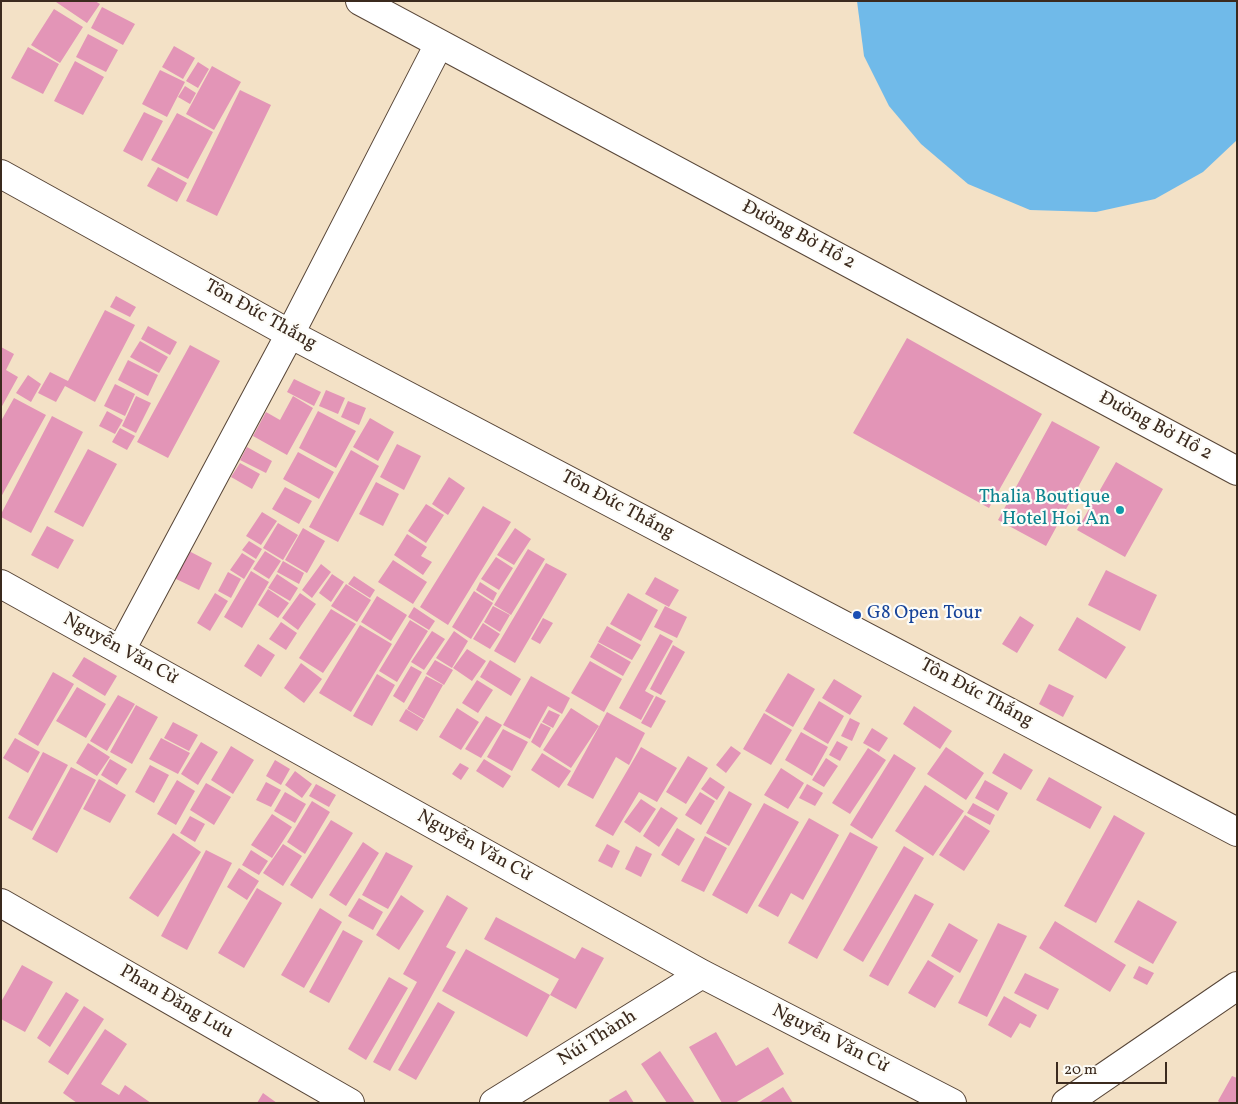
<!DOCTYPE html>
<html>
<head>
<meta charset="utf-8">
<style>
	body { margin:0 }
	#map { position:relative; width:1238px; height:1104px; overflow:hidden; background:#f3e1c6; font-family:Vollkorn,serif }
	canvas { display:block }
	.frame { position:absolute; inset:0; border:2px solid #3b2a1e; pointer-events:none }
	.scale { position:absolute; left:1056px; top:1062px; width:111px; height:22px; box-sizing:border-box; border:2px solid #3b2a1e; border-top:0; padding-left:6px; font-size:15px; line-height:18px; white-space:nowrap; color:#3b2a1e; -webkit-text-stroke:4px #fdfcf7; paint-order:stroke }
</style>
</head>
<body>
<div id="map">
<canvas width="1238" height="1104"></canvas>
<div class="frame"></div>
<div class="scale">20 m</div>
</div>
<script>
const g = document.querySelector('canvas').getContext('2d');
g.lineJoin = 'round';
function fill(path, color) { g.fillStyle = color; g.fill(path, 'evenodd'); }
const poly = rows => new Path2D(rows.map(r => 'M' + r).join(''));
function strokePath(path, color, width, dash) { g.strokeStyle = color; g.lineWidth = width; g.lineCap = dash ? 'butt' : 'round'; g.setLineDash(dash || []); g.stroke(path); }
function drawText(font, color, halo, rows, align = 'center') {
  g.font = font + ' Vollkorn,serif'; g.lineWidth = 4.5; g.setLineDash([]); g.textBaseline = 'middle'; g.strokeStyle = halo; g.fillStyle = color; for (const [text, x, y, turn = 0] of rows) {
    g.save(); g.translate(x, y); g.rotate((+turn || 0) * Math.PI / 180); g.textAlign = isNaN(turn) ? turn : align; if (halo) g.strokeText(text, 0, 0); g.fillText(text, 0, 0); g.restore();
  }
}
const water = poly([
	[857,1,1237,1,1237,140,1203,172,1155,199,1096,212,1030,210,968,184,921,144,889,106,864,56]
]);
const building = poly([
	[56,1,95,1,100,4,87,23,56,2],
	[102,7,135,24,123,45,91,28],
	[54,9,83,27,60,63,31,45],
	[88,34,118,50,106,72,76,57],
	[174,46,195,58,183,79,162,67],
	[28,47,59,64,43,94,11,78],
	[75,61,104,77,83,115,54,101],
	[198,62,209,69,198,88,186,81],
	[212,66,241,82,214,130,186,114],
	[160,70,185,82,167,117,142,104],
	[185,86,196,93,190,104,178,97],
	[240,90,271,105,217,216,186,201],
	[144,112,163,121,142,161,123,151],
	[177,113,213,132,188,179,151,160],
	[158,167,187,183,177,202,147,186],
	[116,296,136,307,130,317,110,307],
	[105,310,135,325,95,402,65,386,56,402,38,393,50,372,68,381],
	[148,326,177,342,170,355,141,339],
	[907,338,1042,414,989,508,853,433],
	[140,341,168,357,159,373,130,357],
	[190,345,220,361,168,458,137,442],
	[1,347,14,354,6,370,18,377,1,408],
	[128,360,158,375,148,396,118,380],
	[28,375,41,384,31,402,16,393],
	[294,379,321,392,314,406,287,392],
	[115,384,135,394,125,416,104,406],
	[326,390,345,398,338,414,319,406],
	[136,396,151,403,136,433,122,426],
	[293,396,313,408,287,455,253,436,266,412,280,420],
	[14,398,46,415,1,497,1,421],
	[348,401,366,408,359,425,341,417],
	[107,411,123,420,115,434,99,426],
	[318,411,356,431,336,468,299,448],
	[52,416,83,432,31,533,1,517,1,514],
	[370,418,394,432,378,461,353,447],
	[1052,421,1100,447,1046,546,998,520],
	[120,428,135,436,127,450,112,442],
	[397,444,421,456,404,490,380,477],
	[247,447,272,461,266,473,240,460],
	[88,449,117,464,83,527,54,512],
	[351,450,379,466,338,542,309,527],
	[298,452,334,472,319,499,283,479],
	[1116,462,1163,489,1125,557,1077,530],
	[240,463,260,474,252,489,231,477],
	[449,477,465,488,448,515,432,504],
	[376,482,399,494,383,526,359,514],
	[285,487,312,501,299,524,272,509],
	[426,504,444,515,426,543,408,531],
	[483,506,511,522,448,625,420,607],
	[262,512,277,521,261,545,246,536],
	[278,523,298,535,283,560,263,548],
	[47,526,74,540,58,569,31,555],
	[303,528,325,541,307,573,285,560],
	[515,528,531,539,514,565,497,555],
	[407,534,427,547,421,556,432,562,423,575,394,555],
	[249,541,262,549,256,559,242,550],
	[528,549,545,559,511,615,494,605],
	[187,550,212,563,199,590,174,578],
	[265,551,281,561,269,579,253,569],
	[242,553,255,561,244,579,230,570],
	[496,557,513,568,499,590,481,579],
	[393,560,427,582,413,604,378,582],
	[283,561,304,573,299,584,277,572],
	[546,563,567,574,515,663,494,651],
	[321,564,331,572,312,598,302,590],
	[1106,570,1157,595,1140,631,1088,605],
	[251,571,269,582,242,628,224,617],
	[228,572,241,579,231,598,218,591],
	[277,574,298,588,290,601,268,588],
	[332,574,344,582,331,602,319,593],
	[354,576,375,590,370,598,348,584],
	[655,577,679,590,669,607,645,594],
	[480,582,497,593,493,601,476,590],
	[346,584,371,600,357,622,331,606],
	[268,589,289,603,278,618,258,605],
	[474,591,493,603,471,639,452,627],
	[215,593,228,601,210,631,197,623],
	[300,593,316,604,298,630,282,618],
	[628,593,658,610,641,641,610,624],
	[377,596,407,615,391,641,361,622],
	[493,606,510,615,500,632,484,622],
	[665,606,687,617,677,638,654,627],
	[414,607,435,621,429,630,408,617],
	[331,609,356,624,323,673,299,658],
	[1020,616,1034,625,1017,653,1002,644],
	[1077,617,1126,647,1106,679,1058,650],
	[543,618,553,623,540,644,531,639],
	[410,620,428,631,397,682,379,671],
	[281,622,297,633,286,650,269,639],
	[483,623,500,634,490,649,473,639],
	[360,625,392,644,351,712,319,693],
	[607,626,641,645,632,660,598,642],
	[432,631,445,639,424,670,411,662],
	[454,631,468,641,452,668,436,658],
	[660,634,673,641,645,691,654,696,641,720,619,708],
	[598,643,631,662,623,676,590,657],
	[258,644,275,655,261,677,244,666],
	[673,645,685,652,661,695,650,689],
	[467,649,486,661,472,681,453,668],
	[84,657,117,676,105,696,72,676],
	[435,660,453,670,444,685,426,674],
	[490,660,521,679,511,696,480,677],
	[590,661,622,679,604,712,571,693],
	[301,663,322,679,304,703,284,688],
	[411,666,422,672,404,703,393,696],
	[53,672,74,684,38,746,18,734],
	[788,673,815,689,793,727,765,711],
	[377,674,395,685,372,726,353,716],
	[426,676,443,685,424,719,407,709],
	[531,676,570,698,562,714,548,706,530,739,503,725],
	[834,679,862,696,850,715,822,698],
	[477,680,493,690,478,713,462,703],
	[1049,684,1074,696,1063,717,1039,704],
	[77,687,106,704,86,738,56,721],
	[118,695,135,704,107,751,90,741],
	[656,696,666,701,651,728,641,723],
	[819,701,844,716,828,744,803,729],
	[136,705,158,717,132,764,110,752],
	[914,706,952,731,940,749,903,724],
	[457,708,479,722,461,750,439,737],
	[571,708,599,726,571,768,543,750],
	[406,709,424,720,417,731,399,721],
	[549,710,560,715,553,728,542,722],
	[607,712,645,733,629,765,616,757,593,799,567,785],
	[764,713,792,730,771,765,743,749],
	[486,716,502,725,481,758,465,749],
	[850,718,860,723,852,741,841,736],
	[173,722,198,735,189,751,164,738],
	[541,723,551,728,540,748,531,742],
	[872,728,888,738,879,752,863,743],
	[503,729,528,742,512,771,487,757],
	[801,732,828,747,812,776,785,760],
	[15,738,40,752,28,773,3,758],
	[161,738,190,753,178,774,149,759],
	[837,741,848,747,840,761,829,755],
	[201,742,218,752,198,785,181,774],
	[88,743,110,757,97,776,76,763],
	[231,746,254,760,233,794,211,780],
	[731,746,741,753,726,773,716,765],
	[641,747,677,768,657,802,639,792,613,836,595,826],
	[946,747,984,773,966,800,927,774],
	[868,748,886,760,850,814,832,803],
	[43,752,68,765,32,831,8,818],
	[542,753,571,771,559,788,531,770],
	[1004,753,1033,770,1021,790,992,773],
	[894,754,916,768,872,839,850,825],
	[688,756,708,768,686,804,666,792],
	[826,758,838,766,824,787,812,780],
	[110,759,127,769,117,785,101,775],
	[484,759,511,776,503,788,476,771],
	[275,760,290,769,281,785,266,776],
	[460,763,469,768,461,780,452,774],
	[150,765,169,775,154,803,135,792],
	[71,767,96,780,57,853,32,839],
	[781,768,804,783,788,809,764,795],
	[295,771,312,784,302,798,285,785],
	[710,777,725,787,717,800,701,789],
	[1049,777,1102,807,1090,829,1036,800],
	[99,779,126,795,110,823,83,809],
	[177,780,195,791,176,825,157,814],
	[985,780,1008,793,998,811,975,798],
	[266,782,281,790,271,807,256,800],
	[206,783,231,797,214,825,190,810],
	[316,784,336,795,329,807,309,796],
	[807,784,823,793,815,806,799,798],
	[925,785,964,811,933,856,895,831],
	[729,791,752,804,729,846,706,833],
	[285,792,306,804,295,823,274,811],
	[700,792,715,801,701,825,685,815],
	[641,799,656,809,640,833,624,822],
	[312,801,330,812,305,854,287,842],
	[764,803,799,822,747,914,712,895],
	[973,803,995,815,990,825,967,813],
	[661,807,678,818,659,847,643,836],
	[272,814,292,827,272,858,251,845],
	[965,815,990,831,964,871,939,855],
	[1114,815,1145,833,1096,923,1064,906],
	[190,816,205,824,195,842,180,833],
	[809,818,839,835,803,900,791,893,778,917,758,906],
	[331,820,353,833,312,899,290,885],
	[677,828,695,839,679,866,661,855],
	[850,832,878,847,817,959,788,943],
	[173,833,201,852,158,917,129,898],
	[705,836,727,848,704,892,681,881],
	[363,842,379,853,346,906,329,895],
	[283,844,302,856,283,886,263,873],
	[607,844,620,851,612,868,598,861],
	[636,846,652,854,641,877,625,869],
	[904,846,924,858,863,962,843,950],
	[206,850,232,863,187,950,161,936],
	[251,850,268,861,259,875,242,865],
	[386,852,413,866,388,909,362,895],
	[239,868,259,881,247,900,227,887],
	[257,888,282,903,244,968,218,953],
	[915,894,934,904,888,986,869,976],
	[401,895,424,911,399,950,376,935],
	[447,895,468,908,446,947,456,952,390,1071,373,1062,417,982,403,974],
	[359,898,383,912,373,930,348,916],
	[1138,900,1177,922,1153,964,1114,942],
	[320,908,342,922,304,988,281,975],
	[496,917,575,959,582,947,604,958,576,1009,550,995,559,979,484,939],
	[1055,921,1126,965,1110,992,1039,948],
	[949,923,978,940,960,973,931,956],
	[998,923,1027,936,987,1017,958,1003],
	[343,930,363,941,329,1003,309,992],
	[466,949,550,995,527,1037,442,991],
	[928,960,954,976,935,1008,908,993],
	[22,965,53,982,25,1032,1,1019,1,1002],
	[1139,966,1154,973,1147,985,1133,978],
	[1025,973,1059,989,1048,1010,1014,993],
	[389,977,408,988,366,1060,348,1049],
	[66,992,79,1000,50,1047,37,1038],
	[1004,996,1037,1015,1030,1028,1020,1023,1011,1038,988,1025],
	[438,1002,455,1012,416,1080,398,1070],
	[84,1006,104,1019,68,1075,48,1062],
	[105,1029,127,1044,101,1084,119,1095,125,1085,151,1103,77,1103,63,1093],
	[716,1032,736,1066,768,1047,784,1074,735,1103,722,1103,689,1047],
	[660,1051,695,1103,667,1103,641,1064],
	[1232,1076,1237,1078,1237,1103,1220,1103,1218,1101],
	[783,1087,793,1103,758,1103],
	[626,1090,634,1103,610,1103,609,1100],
	[263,1093,277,1103,257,1103]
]);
const minor = poly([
	[360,1,1237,471],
	[1,174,290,334,1237,832],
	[1,584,702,974,952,1103],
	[121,650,290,334,439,44],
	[1,903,350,1103],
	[494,1103,702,974],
	[1066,1103,1237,986]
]);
const markers = [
	[1120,510,5,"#0f9aa8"],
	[857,615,5,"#1a4fb4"]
];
const streetNames = [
	["Đường Bờ Hồ 2",798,236,28],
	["Tôn Đức Thắng",260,316,29],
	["Đường Bờ Hồ 2",1155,427,28],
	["Tôn Đức Thắng",617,506,28],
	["Nguyễn Văn Cừ",120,650,29],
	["Tôn Đức Thắng",976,694,28],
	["Nguyễn Văn Cừ",474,847,29],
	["Phan Đăng Lưu",176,1003,30],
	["Núi Thành",598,1039,-32],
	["Nguyễn Văn Cừ",830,1040,27]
];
const cultureNames = [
	["Thalia Boutique",1110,499],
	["Hotel Hoi An",1110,521]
];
const transitNames = [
	["G8 Open Tour",867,615]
];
fill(water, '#70bae9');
fill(building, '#e395b7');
strokePath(minor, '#574537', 30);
strokePath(minor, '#fff', 28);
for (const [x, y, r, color] of markers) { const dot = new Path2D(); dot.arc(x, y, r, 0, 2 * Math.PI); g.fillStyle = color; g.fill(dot); strokePath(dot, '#fdfcf7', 2); }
drawText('19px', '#3b2a1e', '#fdfcf7', streetNames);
drawText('19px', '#0d838f', '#fdfcf7', cultureNames, 'right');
drawText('19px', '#164399', '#fdfcf7', transitNames, 'left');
</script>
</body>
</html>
